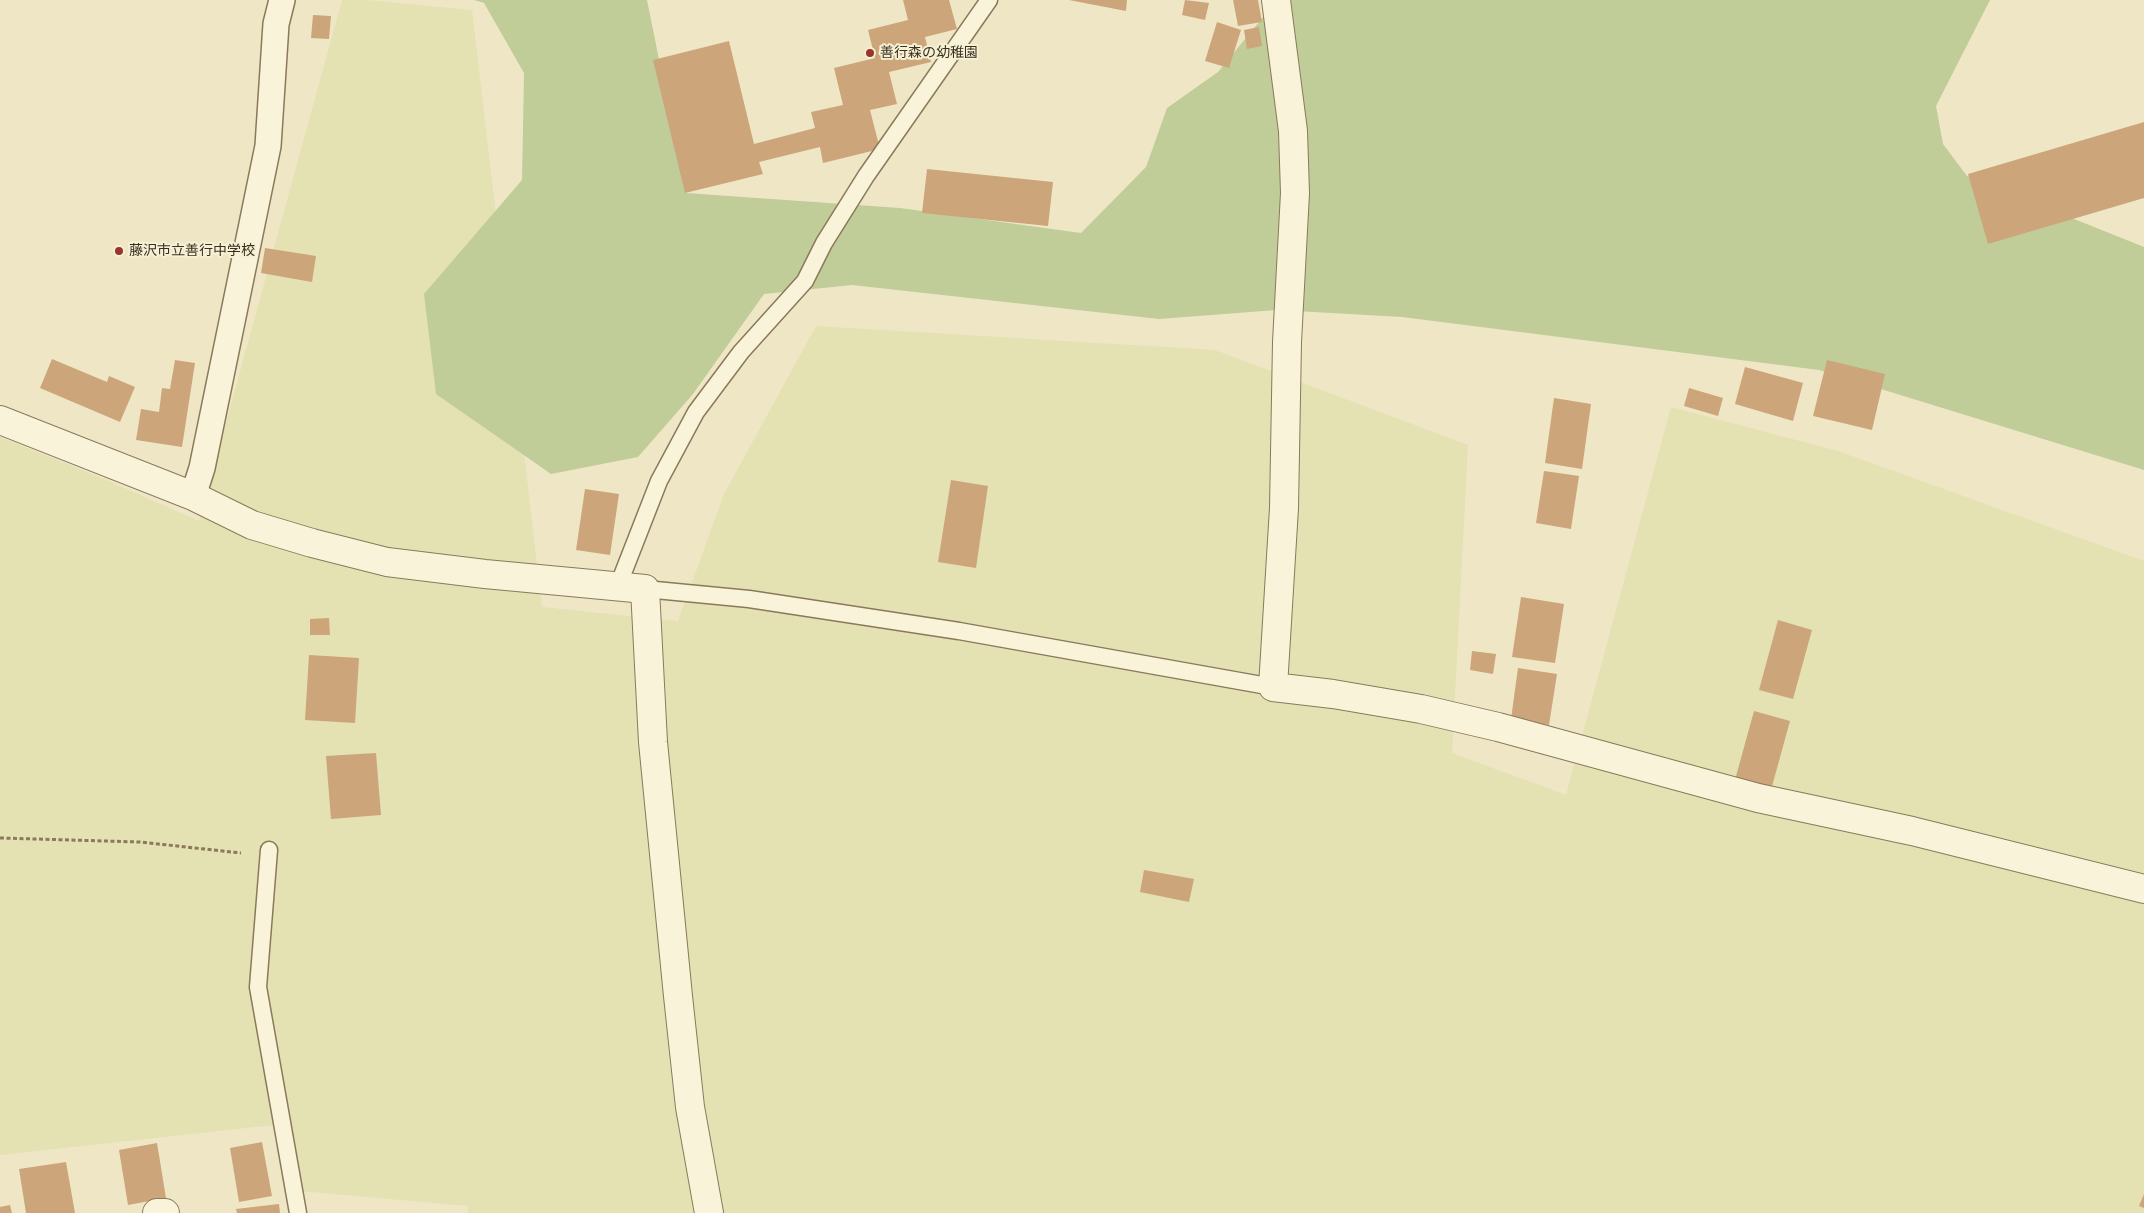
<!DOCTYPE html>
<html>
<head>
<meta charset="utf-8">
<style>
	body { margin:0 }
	canvas { display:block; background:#efe6c5 }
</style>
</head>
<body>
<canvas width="2144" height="1213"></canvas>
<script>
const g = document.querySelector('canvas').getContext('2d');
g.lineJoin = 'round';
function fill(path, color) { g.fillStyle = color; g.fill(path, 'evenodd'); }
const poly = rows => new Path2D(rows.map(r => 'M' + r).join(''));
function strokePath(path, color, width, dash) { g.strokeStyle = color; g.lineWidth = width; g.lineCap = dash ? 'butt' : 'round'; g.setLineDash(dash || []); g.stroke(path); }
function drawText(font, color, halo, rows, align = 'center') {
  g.font = font + ' "Playfair Display","Noto Sans JP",serif'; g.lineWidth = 4; g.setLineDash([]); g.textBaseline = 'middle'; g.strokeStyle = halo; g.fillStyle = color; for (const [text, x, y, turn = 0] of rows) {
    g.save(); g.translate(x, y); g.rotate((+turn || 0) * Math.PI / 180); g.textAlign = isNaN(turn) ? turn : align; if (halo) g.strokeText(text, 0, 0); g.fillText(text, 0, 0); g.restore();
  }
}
const farmland = poly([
	[342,0,366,0,472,10,542,607,678,621,724,494,816,326,1215,350,1468,445,1452,753,1566,795,1671,407,1838,451,2144,561,2144,1213,468,1213,468,1206,300,1191,283,1124,0,1155,0,437,104,479,199,521]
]);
const green = poly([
	[474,0,647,0,686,193,900,208,1081,233,1146,167,1167,108,1218,72,1277,0,1990,0,1936,106,1943,144,1967,176,2144,247,2144,470,1819,370,1402,317,1277,310,1159,319,852,285,764,294,693,394,638,457,551,474,436,394,424,294,522,180,524,73,484,3]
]);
const building = poly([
	[903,0,949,0,957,29,925,37,931,62,889,72,897,104,870,110,880,149,823,163,820,147,759,162,763,174,685,193,653,60,729,41,754,144,815,128,811,112,843,105,834,68,875,58,868,30,908,20],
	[1069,0,1127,0,1126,11],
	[1185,0,1209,3,1205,20,1182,15],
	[1233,0,1258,0,1262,22,1238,26],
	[313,15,331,16,329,39,311,38],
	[1217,22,1241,30,1229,68,1205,61],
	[1259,27,1262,46,1247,49,1244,30],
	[2144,122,2144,198,1988,244,1968,174],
	[927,169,1053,182,1048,226,922,213],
	[265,248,316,256,312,282,261,273],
	[52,359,107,382,109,376,135,387,120,422,40,388],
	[175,360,195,363,182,447,136,440,141,409,159,412,162,388,170,389],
	[1827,360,1885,374,1872,430,1813,416],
	[1745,367,1803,383,1793,421,1735,404],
	[1689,388,1723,398,1718,416,1684,406],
	[1554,398,1591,404,1582,469,1545,463],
	[1544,471,1579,476,1571,529,1536,523],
	[951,480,988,486,976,568,938,562],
	[585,489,619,494,610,555,576,550],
	[1521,597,1564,604,1555,663,1512,657],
	[329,618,330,635,310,635,310,619],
	[1778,620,1812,630,1793,699,1759,690],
	[1472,651,1496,654,1493,674,1470,670],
	[309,655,359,658,355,723,305,720],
	[1518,668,1557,674,1549,725,1511,719],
	[1754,711,1790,721,1771,790,1735,780],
	[376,753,381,815,331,819,326,756],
	[1144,870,1194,879,1189,902,1140,892],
	[262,1142,272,1196,239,1202,230,1148],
	[157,1143,166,1198,128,1205,119,1150],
	[66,1162,75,1213,26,1213,19,1169],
	[2144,1194,2144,1208,2139,1206],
	[279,1204,280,1213,237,1213,236,1209],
	[10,1205,12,1213,0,1213,0,1207]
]);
const path = poly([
	[0,838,140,842,241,853]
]);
const service = poly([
	[618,586,659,481,696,412,741,352,805,281,824,243,866,176,989,0],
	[645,589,749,599,959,631,1273,687],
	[269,850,258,987,298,1213]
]);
const pedestrian = poly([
	[193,496,202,468,268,146,276,24,282,0]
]);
const minor = poly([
	[1276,0,1293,131,1295,193,1287,342,1284,508,1273,687,1333,694,1421,709,1498,727,1758,798,1912,831,2144,889],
	[0,420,193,496,252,525,312,543,387,562,485,574,645,589,653,742,678,996,690,1107,709,1213],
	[157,1213,165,1213]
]);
const markers = [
	[870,53,5,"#99352b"],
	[119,251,5,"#99352b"]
];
const poiNames = [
	["善行森の幼稚園",880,53],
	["藤沢市立善行中学校",129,251]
];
fill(farmland, '#e4e1b2');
fill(green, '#c1cd99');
fill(building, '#cda57b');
strokePath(service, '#8a795b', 19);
strokePath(pedestrian, '#8a795b', 28);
strokePath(minor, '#8a795b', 30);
strokePath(path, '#8a795b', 3, [4, 2.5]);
strokePath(service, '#f9f3d9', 16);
strokePath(pedestrian, '#f9f3d9', 25);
strokePath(minor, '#f9f3d9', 28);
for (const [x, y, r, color] of markers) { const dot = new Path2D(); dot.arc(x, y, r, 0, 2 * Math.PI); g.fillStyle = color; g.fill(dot); strokePath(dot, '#f6f0d5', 2); }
drawText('14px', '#3a2f1f', '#f6f0d5', poiNames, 'left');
</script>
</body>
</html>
